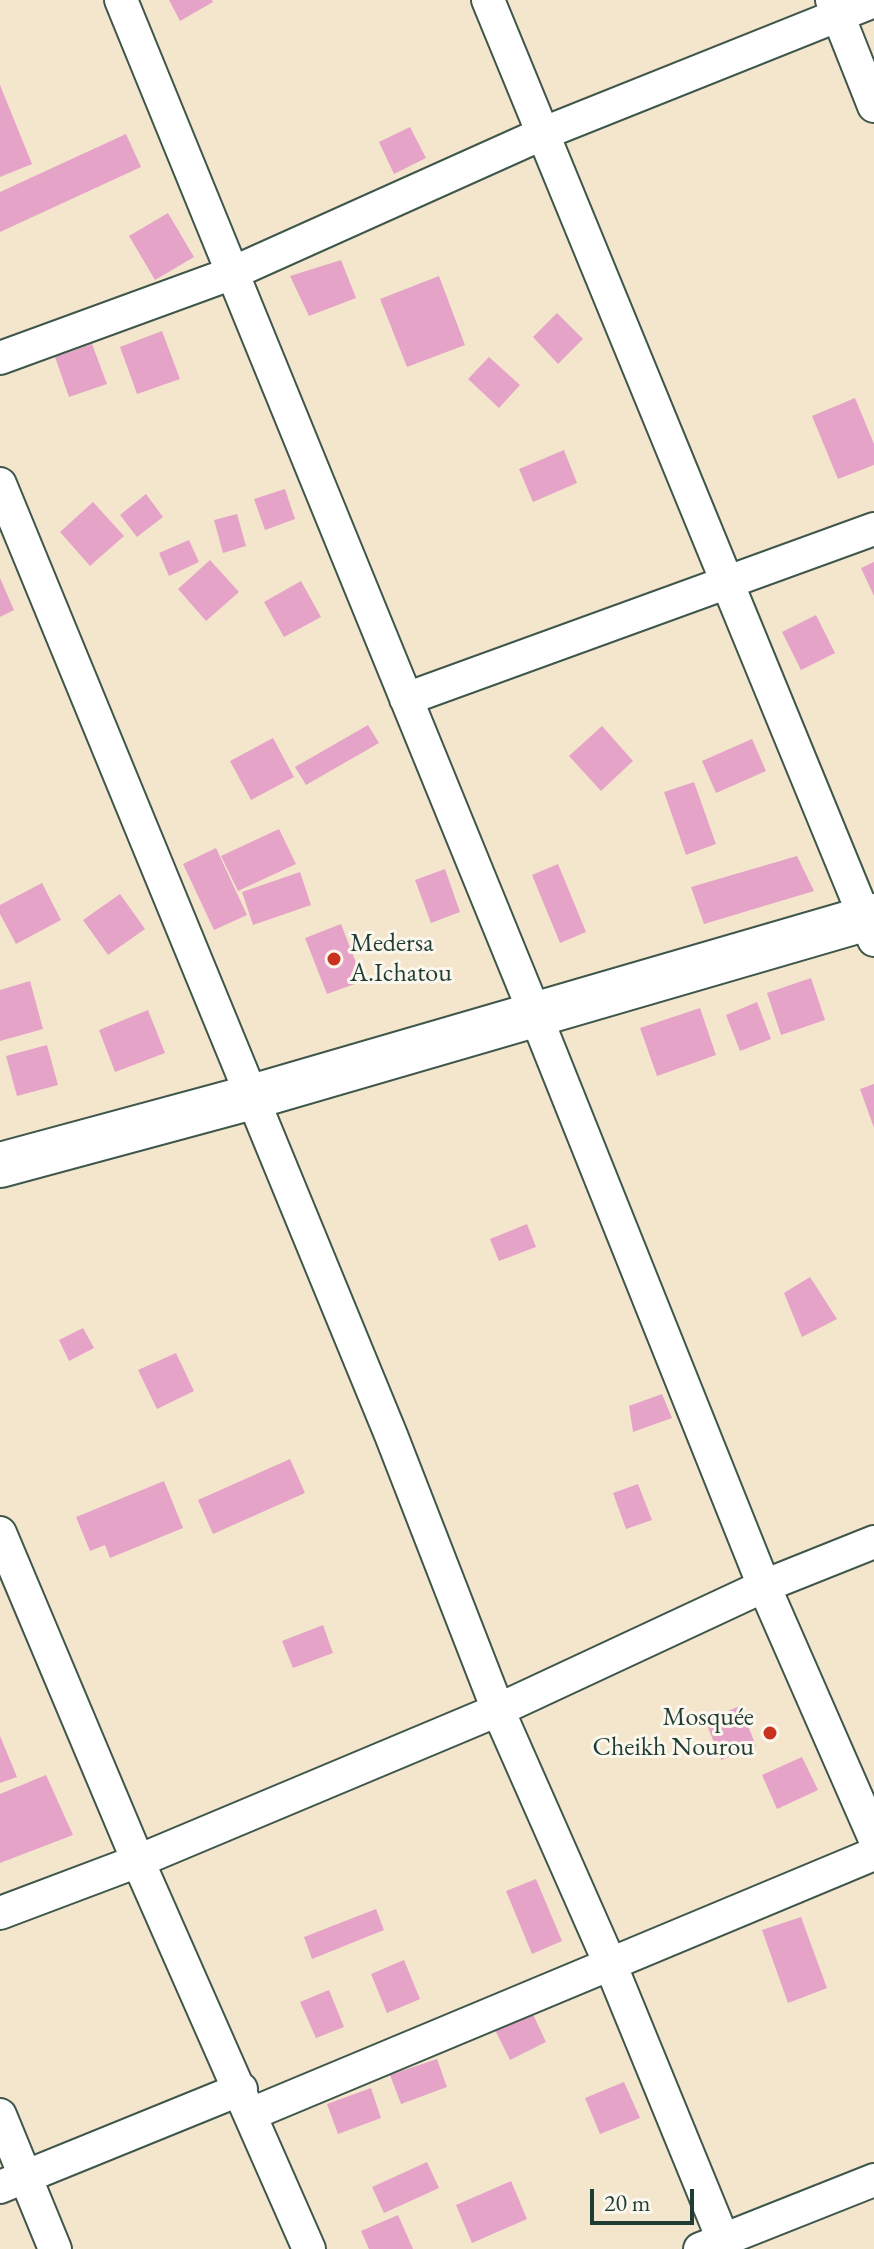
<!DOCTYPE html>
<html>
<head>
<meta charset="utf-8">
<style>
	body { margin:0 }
	#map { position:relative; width:874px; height:2249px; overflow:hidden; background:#f4e6cd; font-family:"EB Garamond",serif }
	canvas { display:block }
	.scale { position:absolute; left:590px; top:2189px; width:104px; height:36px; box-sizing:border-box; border:4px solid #1f3d34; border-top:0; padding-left:10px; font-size:24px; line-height:28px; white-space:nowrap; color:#1f3d34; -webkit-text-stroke:6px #fbf7ec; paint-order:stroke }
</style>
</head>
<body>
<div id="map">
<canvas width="874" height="2249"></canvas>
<div class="scale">20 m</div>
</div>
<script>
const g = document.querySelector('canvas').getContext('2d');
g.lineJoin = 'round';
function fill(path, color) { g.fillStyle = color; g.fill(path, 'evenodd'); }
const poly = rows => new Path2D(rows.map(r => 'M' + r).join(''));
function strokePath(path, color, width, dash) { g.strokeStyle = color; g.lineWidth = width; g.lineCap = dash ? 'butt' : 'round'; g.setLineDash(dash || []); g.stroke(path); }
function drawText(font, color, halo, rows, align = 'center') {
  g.font = font + ' "EB Garamond",serif'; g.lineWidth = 6; g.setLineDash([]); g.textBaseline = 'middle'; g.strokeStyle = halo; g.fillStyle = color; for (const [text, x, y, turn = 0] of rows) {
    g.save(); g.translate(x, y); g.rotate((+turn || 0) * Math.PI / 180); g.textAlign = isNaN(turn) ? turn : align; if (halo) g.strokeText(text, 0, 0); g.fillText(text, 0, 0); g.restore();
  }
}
const building = poly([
	[169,0,212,0,213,2,180,21],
	[0,85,32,164,0,177],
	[410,127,426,158,394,174,379,142],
	[126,134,141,167,0,232,0,192],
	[168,213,194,257,155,280,129,236],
	[341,260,356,298,309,316,290,276],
	[439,276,465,345,407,367,380,299],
	[557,313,583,339,558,364,533,337],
	[162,331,180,379,137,394,120,347],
	[92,344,107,384,69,397,55,357],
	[489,357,520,385,499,408,468,379],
	[855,398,874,444,874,465,838,479,812,416],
	[564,450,577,483,533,502,519,469],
	[285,489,295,519,265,530,254,499],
	[146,494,163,517,137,537,120,515],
	[93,502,124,536,90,566,60,532],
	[237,514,246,546,223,553,214,520],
	[189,540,199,562,169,576,159,553],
	[210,560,239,592,206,621,178,589],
	[874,562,874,596,861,568],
	[0,578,14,610,0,617],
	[301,581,321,617,284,637,264,602],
	[816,615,835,653,801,670,782,632],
	[368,725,379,743,306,785,295,767],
	[602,726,633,761,601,791,569,756],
	[273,738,294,777,251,800,230,761],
	[752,739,766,771,716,793,702,761],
	[694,782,716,844,686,855,664,792],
	[279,829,296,864,238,891,221,856],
	[216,848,247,915,214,930,183,864],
	[797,856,814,891,704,924,691,887],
	[558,864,586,932,560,943,532,875],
	[445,869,460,912,431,923,415,880],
	[300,872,311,905,253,925,242,892],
	[42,883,61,920,16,944,0,914,0,905],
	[120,894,145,929,108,955,83,920],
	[341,924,363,981,327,994,305,938],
	[811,978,825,1020,781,1035,767,993],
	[30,981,43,1029,0,1041,0,990],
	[757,1002,771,1039,740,1051,726,1015],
	[700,1008,716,1055,657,1076,640,1028],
	[148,1010,165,1053,115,1072,99,1030],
	[47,1045,58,1085,17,1096,6,1056],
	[874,1084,874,1128,860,1089],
	[527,1224,536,1247,499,1261,490,1239],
	[810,1277,837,1319,802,1337,784,1293],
	[83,1328,94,1348,69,1361,59,1340],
	[176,1353,194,1391,157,1409,138,1370],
	[662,1394,672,1418,633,1432,629,1406],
	[290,1459,305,1493,213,1534,198,1500],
	[164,1481,183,1528,110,1558,105,1545,90,1551,76,1517],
	[638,1484,652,1520,626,1529,613,1493],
	[323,1625,333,1653,293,1668,282,1641],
	[740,1706,756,1746,721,1760,705,1720],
	[0,1736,17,1777,0,1783],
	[802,1757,818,1790,777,1809,762,1775],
	[46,1775,73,1835,0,1863,0,1794],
	[536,1879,562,1941,532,1954,506,1891],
	[376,1909,384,1930,312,1959,304,1937],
	[801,1917,827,1988,788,2003,762,1930],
	[404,1960,420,1999,387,2013,371,1974],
	[329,1990,344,2027,316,2038,300,2002],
	[531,2010,546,2042,510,2060,494,2028],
	[437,2059,447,2087,401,2104,390,2075],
	[624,2082,640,2118,600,2134,585,2098],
	[371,2088,381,2118,338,2134,327,2104],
	[427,2162,439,2188,384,2213,372,2187],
	[511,2181,527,2219,472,2243,456,2205],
	[398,2215,413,2249,369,2249,361,2231]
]);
const street = poly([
	[121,0,535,1014,764,1586,874,1837],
	[488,0,874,940],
	[832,0,874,106],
	[0,358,230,274,544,133,874,1],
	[0,484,391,1435,498,1710,611,1966,727,2249],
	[406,699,874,529],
	[0,1533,138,1861,309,2249],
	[0,1913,138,1861,498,1710,764,1586,874,1542],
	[251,2114,874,1854],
	[0,2115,55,2249],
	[0,2187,241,2089],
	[700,2249,874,2180]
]);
const secondary = poly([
	[0,1165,252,1097,874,916]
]);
const markers = [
	[334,959,8,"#c8321e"],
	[770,1733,8,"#c8321e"]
];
const poiNames = [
	["Medersa",350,944],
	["A.Ichatou",350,974],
	["Mosquée",754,1718,"right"],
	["Cheikh Nourou",754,1748,"right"]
];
fill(building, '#e5a3c8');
strokePath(street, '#3f564b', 36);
strokePath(secondary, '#3f564b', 48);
strokePath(street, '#fff', 32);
strokePath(secondary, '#fff', 44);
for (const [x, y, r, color] of markers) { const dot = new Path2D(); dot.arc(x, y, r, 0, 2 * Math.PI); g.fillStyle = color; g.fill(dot); strokePath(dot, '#fbf7ec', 3); }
drawText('26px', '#1f3d34', '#fbf7ec', poiNames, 'left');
</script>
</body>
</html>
